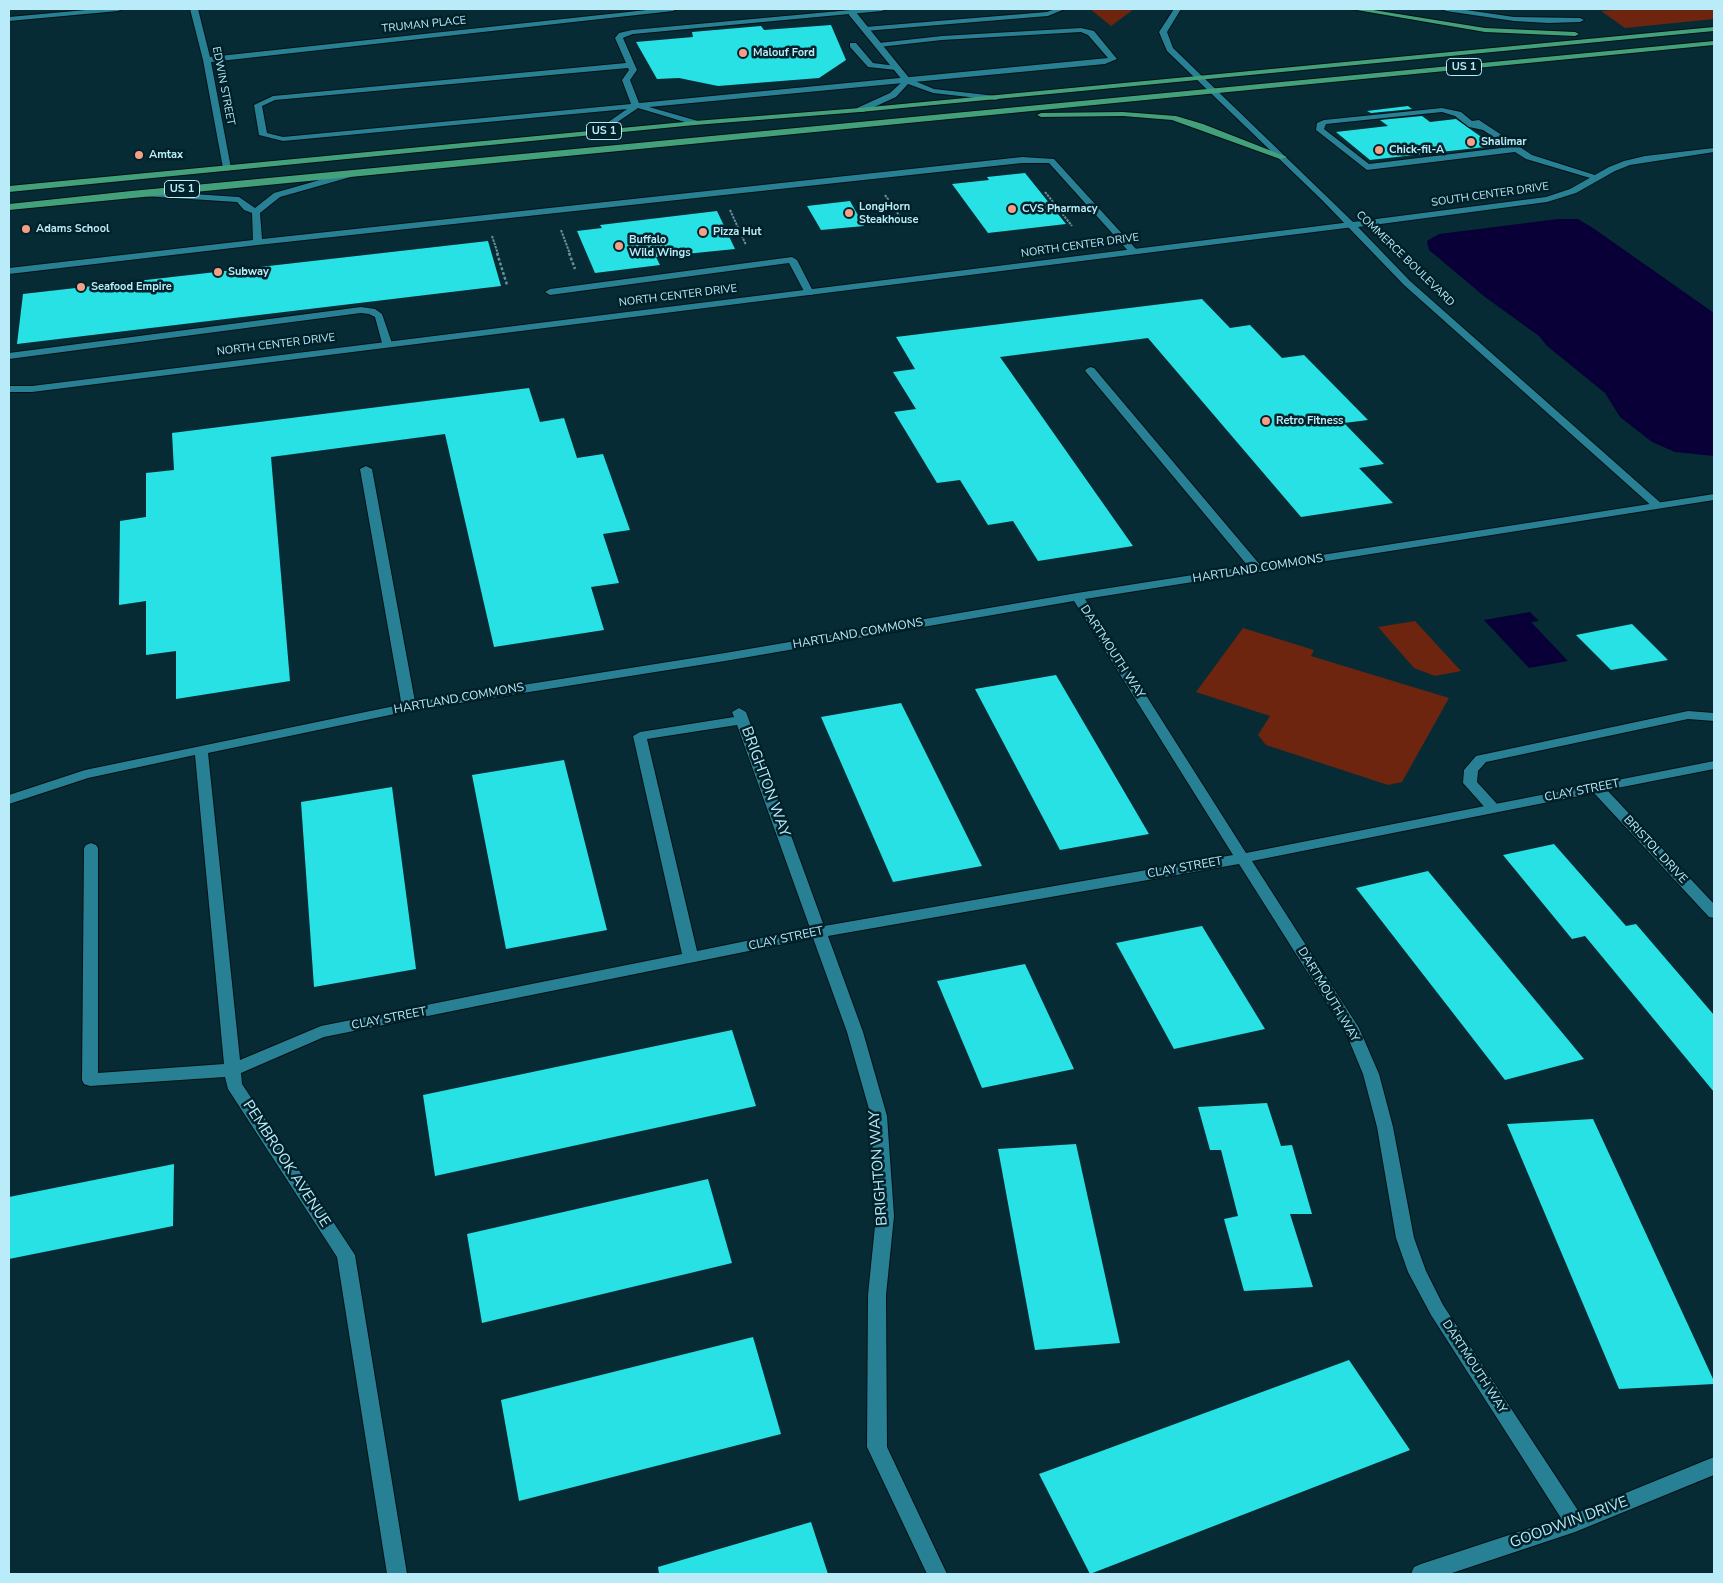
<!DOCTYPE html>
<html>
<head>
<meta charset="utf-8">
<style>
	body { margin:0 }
	#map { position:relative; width:1723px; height:1583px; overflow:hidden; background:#062b34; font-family:"Nunito Sans",sans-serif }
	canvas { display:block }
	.frame { position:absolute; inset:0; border:10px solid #b9ebf9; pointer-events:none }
</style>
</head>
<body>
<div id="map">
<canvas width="1723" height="1583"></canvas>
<div class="frame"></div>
</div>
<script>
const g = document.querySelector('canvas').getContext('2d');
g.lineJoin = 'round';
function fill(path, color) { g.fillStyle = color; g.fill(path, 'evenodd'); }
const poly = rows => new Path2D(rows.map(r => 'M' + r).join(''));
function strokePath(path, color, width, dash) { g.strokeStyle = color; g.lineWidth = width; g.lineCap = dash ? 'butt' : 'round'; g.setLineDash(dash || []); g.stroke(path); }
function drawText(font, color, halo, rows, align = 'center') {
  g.font = font + ' "Nunito Sans",sans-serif'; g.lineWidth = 5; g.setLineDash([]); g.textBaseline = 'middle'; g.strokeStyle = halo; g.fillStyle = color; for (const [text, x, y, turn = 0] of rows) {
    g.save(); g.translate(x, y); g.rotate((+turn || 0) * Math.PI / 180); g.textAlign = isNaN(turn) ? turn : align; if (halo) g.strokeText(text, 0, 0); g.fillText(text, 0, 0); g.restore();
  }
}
const green = poly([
	[1090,9,1134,9,1111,26],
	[1626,9,1714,9,1714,19,1625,28,1601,11],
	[1415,621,1461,671,1435,676,1414,668,1378,627],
	[1243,628,1314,650,1311,656,1449,698,1402,782,1388,785,1266,745,1258,735,1270,716,1196,692]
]);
const water = poly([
	[1558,219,1578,219,1593,228,1714,313,1714,456,1675,452,1652,442,1620,417,1605,393,1547,346,1539,336,1485,297,1429,250,1427,241,1439,234],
	[1530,612,1539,621,1531,622,1568,661,1529,668,1484,620]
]);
const building = poly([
	[831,25,846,60,819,78,718,86,679,78,657,79,636,42,693,37,692,32,761,26,764,30],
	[1408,106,1412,109,1371,113,1367,111],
	[1422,116,1430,122,1456,119,1494,146,1370,160,1336,132,1388,126,1380,120],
	[1025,173,1066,224,988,233,952,184,989,180,987,177],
	[850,201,864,226,821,230,807,206],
	[717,211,735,249,656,257,660,265,595,273,577,231,602,228,600,225],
	[488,241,501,286,17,344,23,294],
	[1202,299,1230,328,1250,325,1282,358,1304,355,1368,420,1344,423,1384,464,1359,468,1393,503,1301,517,1148,338,1000,357,1133,546,1038,561,1013,521,988,525,960,480,937,483,894,412,916,409,893,372,915,369,896,337],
	[529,388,540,422,564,418,577,458,603,454,630,530,603,534,619,583,591,587,604,630,494,647,445,434,271,457,290,681,176,699,176,651,146,655,146,601,119,605,120,521,146,517,146,473,174,470,172,433],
	[1632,624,1668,660,1611,670,1576,635],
	[1056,675,1149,834,1060,850,975,689],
	[901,703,982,866,893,882,821,717],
	[564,760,607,930,506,949,472,775],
	[392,787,416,969,314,987,301,802],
	[1554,844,1626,926,1636,924,1714,1015,1714,1092,1585,936,1572,939,1503,855],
	[1428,871,1584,1059,1505,1080,1356,888],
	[1202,926,1265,1029,1174,1049,1116,943],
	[1025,964,1074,1069,982,1088,937,981],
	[732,1030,756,1106,435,1176,423,1095],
	[1267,1103,1281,1146,1292,1145,1312,1214,1290,1214,1313,1287,1244,1291,1224,1219,1238,1216,1221,1150,1210,1150,1198,1107],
	[1593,1119,1714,1381,1714,1384,1619,1389,1507,1124],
	[1076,1144,1120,1343,1035,1350,998,1149],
	[174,1164,173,1226,9,1259,9,1197],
	[708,1179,732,1263,482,1323,467,1234],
	[753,1337,781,1434,519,1501,501,1400],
	[1349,1360,1410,1450,1090,1574,1039,1474],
	[811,1522,828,1574,659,1574,658,1567]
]);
const pathFar1 = poly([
	[1045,192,1072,226],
	[885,195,905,224],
	[730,210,746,245],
	[561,230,570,254],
	[492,236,498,254]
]);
const path = poly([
	[497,253,507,285],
	[569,253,575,269]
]);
const service = poly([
	[862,9,886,9,882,11,633,34,625,37,623,38,637,70,630,80,639,103,1108,58,1088,35,1081,32,942,40,879,47,875,45,879,43,942,36,1081,28,1094,31,1117,59,1105,64,649,107,698,121,699,123,695,125,638,108,600,134,597,134,597,130,627,109,283,141,259,135,254,105,273,96,626,63,615,38,619,33,632,30,862,9],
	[628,68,629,70,622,80,631,104,283,137,267,133,262,106,275,100,628,68],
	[1055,9,1065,9,1048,16,865,31,861,29,865,27,1047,12,1055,9],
	[1442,9,1459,9,1514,17,1580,18,1584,20,1580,22,1548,23,1514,21,1446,11,1442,9],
	[850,43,856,43,873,63,896,66,900,68,896,70,868,67,850,47,850,43],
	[1442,108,1461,112,1472,121,1479,120,1532,155,1601,177,1597,180,1526,159,1515,152,1367,170,1316,130,1317,123,1324,120,1442,108],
	[1442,112,1455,116,1469,127,1483,130,1509,147,1369,164,1324,129,1326,124,1442,112],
	[1022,157,1054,159,1136,249,1136,253,1130,253,1049,163,1022,163,258,245,9,274,9,268,253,240,252,213,244,210,237,202,143,196,143,192,146,191,239,197,255,208,274,193,348,172,354,172,354,176,280,197,260,213,262,239,1022,157],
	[792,257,797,260,814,293,812,295,806,295,789,263,550,295,545,292,550,289,792,257],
	[361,307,375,309,382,314,392,343,391,345,387,346,382,343,375,317,369,314,361,313,9,359,9,353,361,307],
	[1090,367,1094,368,1261,566,1263,569,1261,572,1253,572,1086,372,1085,370,1090,367],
	[366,466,372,469,416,707,409,711,402,707,360,469,366,466],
	[1688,711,1714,713,1714,721,1688,719,1486,762,1478,771,1477,782,1498,805,1500,808,1498,811,1488,811,1463,783,1464,770,1476,756,1688,711]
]);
const minor = poly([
	[97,9,122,9,118,11,9,21,9,17,97,9],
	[190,9,198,9,210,57,656,9,677,9,673,11,211,62,231,168,227,171,223,168,203,60,190,9],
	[849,11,855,11,910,79,934,89,996,96,1000,98,996,100,933,93,908,84,896,97,863,112,857,112,857,108,890,93,903,81,849,15,849,11],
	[1351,222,1354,223,1354,227,32,392,9,392,9,386,32,386,1351,222],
	[1714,494,1714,500,1085,599,1246,853,1714,761,1714,769,1607,790,1714,904,1714,918,1709,917,1594,793,1252,861,1359,1028,1379,1074,1393,1127,1414,1238,1426,1271,1443,1305,1579,1512,1714,1457,1714,1475,1575,1532,1449,1574,1411,1574,1414,1567,1421,1564,1561,1518,1431,1315,1408,1272,1396,1238,1377,1127,1363,1074,1346,1033,1239,864,828,936,863,1032,887,1116,894,1216,886,1295,887,1447,947,1574,927,1574,867,1447,868,1295,876,1216,871,1116,847,1032,813,938,324,1037,241,1073,242,1084,355,1255,407,1574,387,1574,337,1257,228,1089,225,1077,90,1086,84,1084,82,1080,84,848,86,845,91,843,96,845,98,848,98,1073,224,1064,195,755,88,778,9,804,9,795,85,770,409,703,725,653,1077,593,1714,494],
	[1074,601,1233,855,824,926,746,712,739,708,732,712,734,717,640,732,633,736,682,954,321,1026,240,1060,208,753,409,711,725,661,1074,601],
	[737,725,810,928,697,951,647,739,737,725]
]);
const tertiary = poly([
	[1174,9,1181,9,1167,32,1173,48,1353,222,1546,197,1570,189,1609,167,1624,161,1645,156,1714,148,1714,152,1630,165,1615,171,1576,193,1547,202,1358,227,1410,281,1662,504,1664,506,1662,508,1654,508,1404,285,1323,201,1167,51,1159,32,1174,9]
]);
const trunk = poly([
	[1351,9,1367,9,1485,28,1575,32,1579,34,1575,36,1485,32,1351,9],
	[1714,27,1714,31,860,112,695,125,9,192,9,186,695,121,860,108,1714,27],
	[1714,41,1714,45,9,210,9,204,131,191,1714,41],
	[1123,112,1176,116,1203,124,1287,157,1280,159,1172,120,1123,116,1041,117,1037,115,1041,113,1123,112]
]);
const markers = [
	[743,53,5,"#f49f86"],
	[1471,142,5,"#f49f86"],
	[1379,150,5,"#f49f86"],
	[139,155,5,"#f49f86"],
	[1012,209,5,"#f49f86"],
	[849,213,5,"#f49f86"],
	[26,229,5,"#f49f86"],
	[703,232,5,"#f49f86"],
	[619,246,5,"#f49f86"],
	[218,272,5,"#f49f86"],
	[81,287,5,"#f49f86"],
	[1266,421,5,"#f49f86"]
];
const farStreetnames = [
	["TRUMAN PLACE",424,25,-6],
	["EDWIN STREET",223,86,79],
	["SOUTH CENTER DRIVE",1490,195,-8],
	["NORTH CENTER DRIVE",1080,246,-8],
	["COMMERCE BOULEVARD",1405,259,44],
	["NORTH CENTER DRIVE",678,296,-7],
	["NORTH CENTER DRIVE",276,345,-7]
];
const farPoinames = [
	["Malouf Ford",753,53],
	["Shalimar",1481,142],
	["Chick-fil-A",1389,150],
	["Amtax",149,155],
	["LongHorn",859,207],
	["Steakhouse",859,220],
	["CVS Pharmacy",1022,209],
	["Adams School",36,229],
	["Pizza Hut",713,232],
	["Buffalo",629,240],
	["Wild Wings",629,253],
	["Subway",228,272],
	["Seafood Empire",91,287],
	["Retro Fitness",1276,421]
];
const shields = [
	[1464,67,35],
	[604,131,35],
	[182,189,35]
];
const shieldNames = [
	["US 1",1464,67],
	["US 1",604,131],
	["US 1",182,189]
];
const streetNames = [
	["HARTLAND COMMONS",1258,569,-9],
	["HARTLAND COMMONS",858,634,-10],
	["DARTMOUTH WAY",1112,652,57],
	["HARTLAND COMMONS",459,699,-10],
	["CLAY STREET",1582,791,-11],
	["BRISTOL DRIVE",1655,850,47],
	["CLAY STREET",1185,868,-10],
	["CLAY STREET",786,939,-12],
	["DARTMOUTH WAY",1328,995,59],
	["CLAY STREET",389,1019,-11],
	["DARTMOUTH WAY",1474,1367,57]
];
const nearStreetnames = [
	["BRIGHTON WAY",765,782,70],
	["PEMBROOK AVENUE",286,1164,57],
	["BRIGHTON WAY",879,1168,-94],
	["GOODWIN DRIVE",1569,1523,-20]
];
fill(green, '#6e250f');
fill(water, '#080036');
fill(building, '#27e1e4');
strokePath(service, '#041215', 2);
strokePath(minor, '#041215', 2);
strokePath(tertiary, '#041215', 2);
strokePath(trunk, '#041215', 2);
strokePath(pathFar1, '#65919d', 2, [2.5, 1]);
strokePath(path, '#65919d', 2.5, [3, 2]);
fill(service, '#278094');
fill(minor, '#278094');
fill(tertiary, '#278094');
fill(trunk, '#42a17a');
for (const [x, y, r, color] of markers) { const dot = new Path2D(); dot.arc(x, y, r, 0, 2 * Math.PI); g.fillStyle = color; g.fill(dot); strokePath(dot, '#00212a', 2); }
drawText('11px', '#b9ebf9', '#00212a', farStreetnames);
drawText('bold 11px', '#b9ebf9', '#00212a', farPoinames, 'left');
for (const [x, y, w] of shields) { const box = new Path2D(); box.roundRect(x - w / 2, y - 8.5, w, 17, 4); g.fillStyle = '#00212a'; g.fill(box); strokePath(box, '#b9ebf9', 1); }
drawText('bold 11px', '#b9ebf9', null, shieldNames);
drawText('12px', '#b9ebf9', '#00212a', streetNames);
drawText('15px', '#b9ebf9', '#00212a', nearStreetnames);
</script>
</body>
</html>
